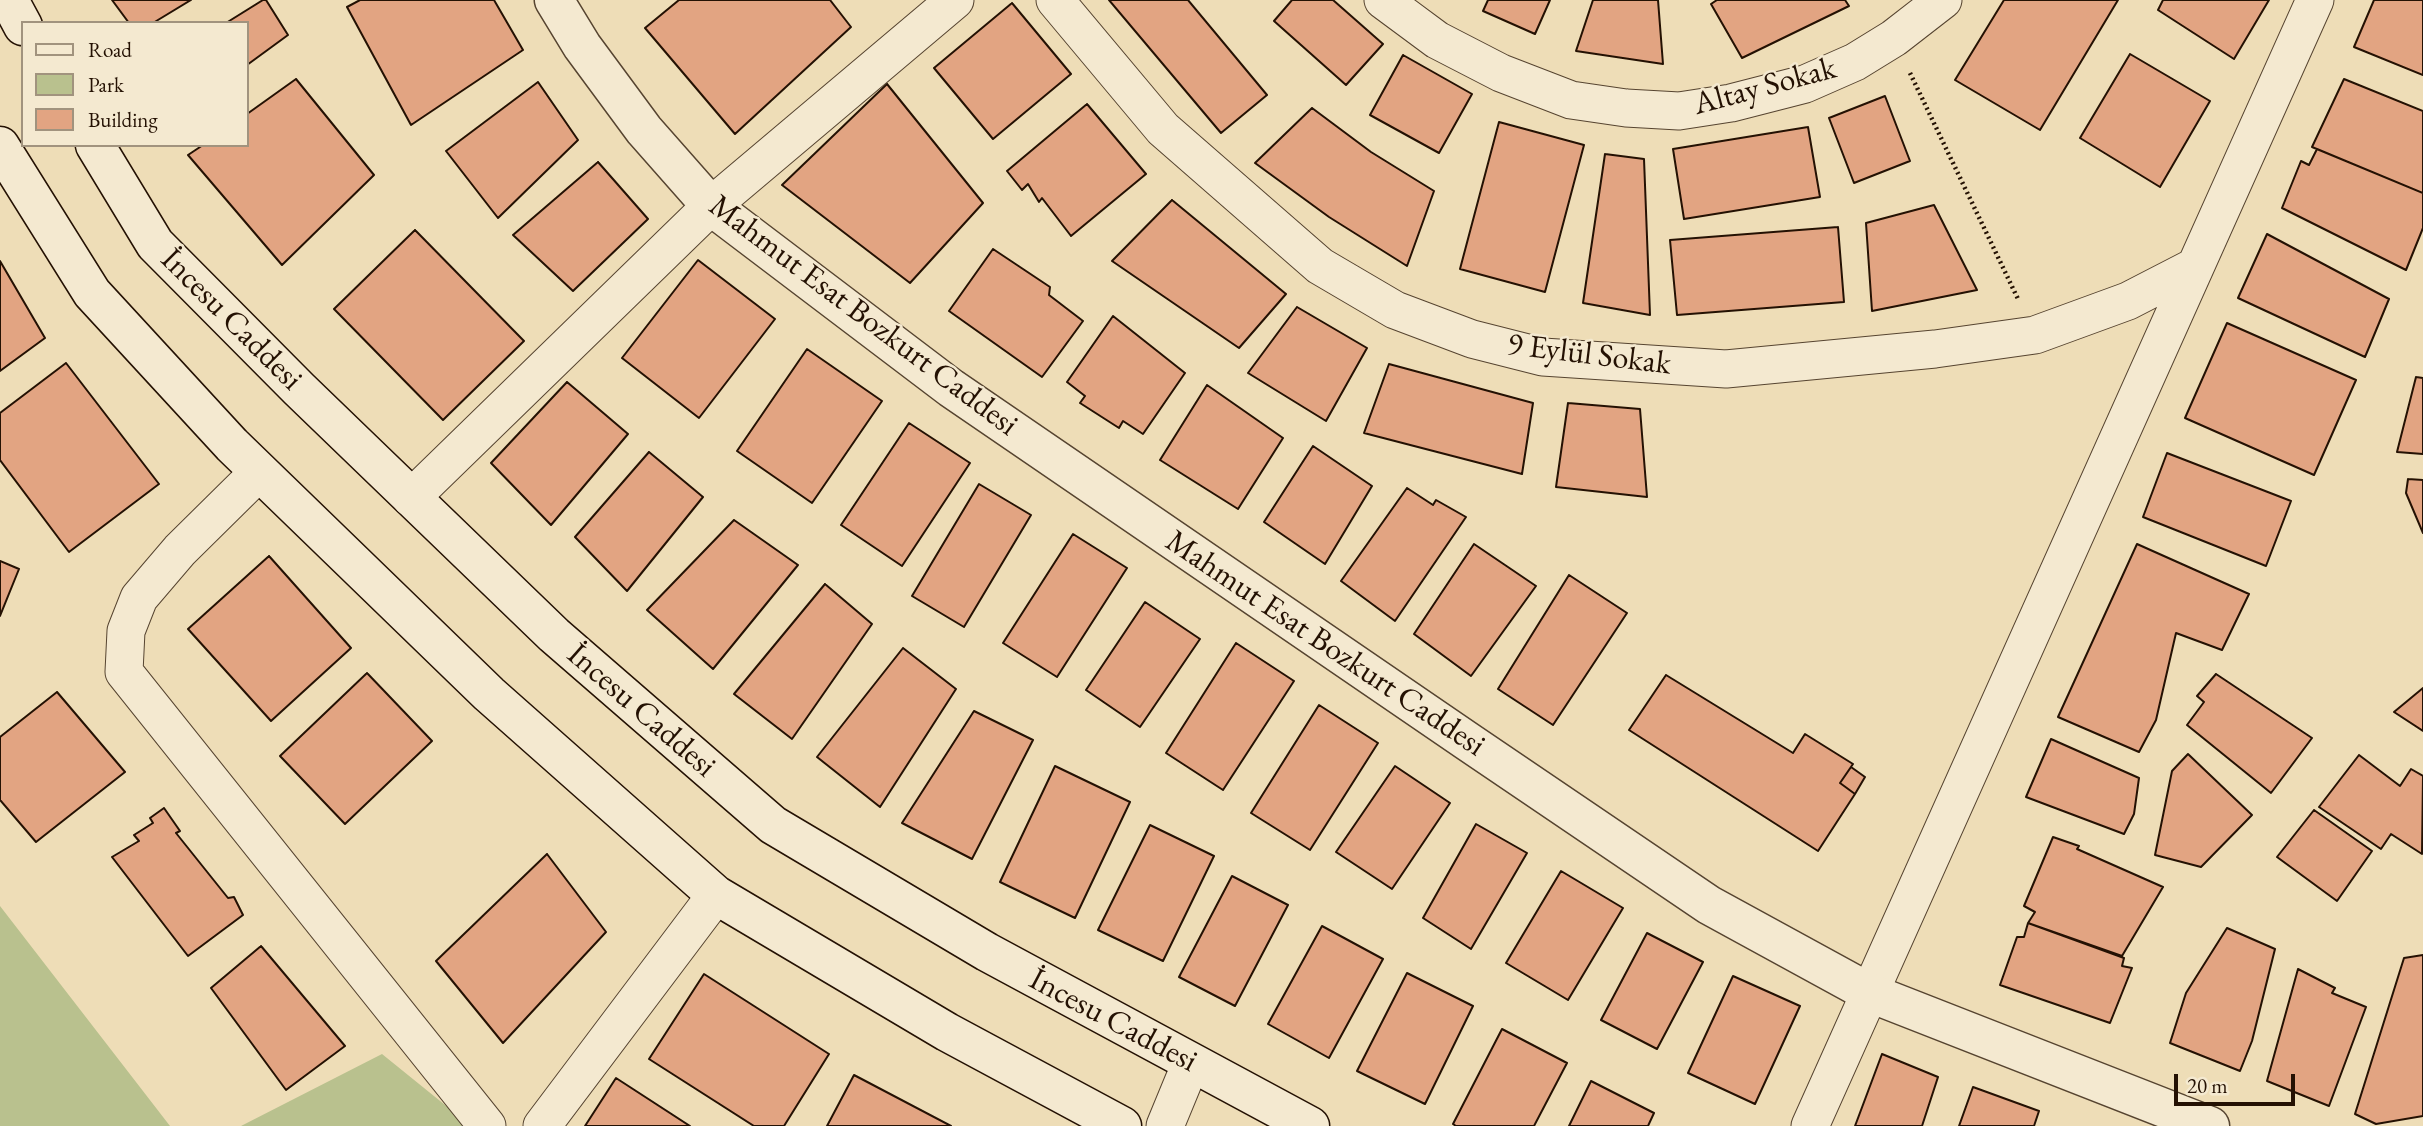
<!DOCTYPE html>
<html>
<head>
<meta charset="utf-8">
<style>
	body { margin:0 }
	#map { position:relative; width:2423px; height:1126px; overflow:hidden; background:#eeddb7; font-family:"EB Garamond",serif }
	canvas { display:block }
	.legend { position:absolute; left:21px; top:21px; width:228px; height:126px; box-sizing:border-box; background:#f4e9d0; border:2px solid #a1937e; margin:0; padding:9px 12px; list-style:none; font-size:21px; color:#241103 }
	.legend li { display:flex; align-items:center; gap:14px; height:35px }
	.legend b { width:35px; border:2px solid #a1937e }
	.scale { position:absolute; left:2174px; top:1074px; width:121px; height:32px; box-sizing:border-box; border:4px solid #241103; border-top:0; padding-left:9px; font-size:21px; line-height:24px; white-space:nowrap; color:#241103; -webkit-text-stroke:5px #f4e9d0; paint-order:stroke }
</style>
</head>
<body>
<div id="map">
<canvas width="2423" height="1126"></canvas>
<ul class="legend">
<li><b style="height:9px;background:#f4e9d0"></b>Road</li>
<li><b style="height:19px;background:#b9c18e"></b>Park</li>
<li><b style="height:19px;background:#e2a482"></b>Building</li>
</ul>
<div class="scale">20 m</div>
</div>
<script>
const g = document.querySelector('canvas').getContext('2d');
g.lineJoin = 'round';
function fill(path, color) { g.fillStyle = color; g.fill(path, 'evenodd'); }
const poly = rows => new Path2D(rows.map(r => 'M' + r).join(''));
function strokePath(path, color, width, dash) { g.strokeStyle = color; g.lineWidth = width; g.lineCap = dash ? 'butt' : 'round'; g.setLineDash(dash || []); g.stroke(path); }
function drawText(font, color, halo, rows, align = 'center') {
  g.font = font + ' "EB Garamond",serif'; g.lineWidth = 5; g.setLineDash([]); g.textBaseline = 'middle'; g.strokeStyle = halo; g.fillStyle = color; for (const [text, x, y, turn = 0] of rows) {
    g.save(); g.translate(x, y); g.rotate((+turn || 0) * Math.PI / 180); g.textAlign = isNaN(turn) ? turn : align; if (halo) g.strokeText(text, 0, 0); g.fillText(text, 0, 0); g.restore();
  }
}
const green = poly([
	[0,906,170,1126,0,1126],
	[382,1054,471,1126,241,1126]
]);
const building = poly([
	[112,0,191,0,153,23,129,23,112,0],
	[263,0,266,0,288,35,247,65,247,23,226,23,263,0],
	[360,0,494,0,523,50,411,125,347,7,360,0],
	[679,0,830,0,851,27,735,134,645,28,679,0],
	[1109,0,1188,0,1267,95,1221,133,1109,0],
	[1292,0,1333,0,1383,44,1346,85,1274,21,1292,0],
	[1488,0,1550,0,1535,34,1483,11,1488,0],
	[1593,0,1658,0,1663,64,1576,51,1593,0],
	[1717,0,1845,0,1849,6,1742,58,1711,4,1717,0],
	[2004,0,2118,0,2040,130,1955,80,2004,0],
	[2163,0,2269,0,2234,59,2158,10,2163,0],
	[2374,0,2423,0,2423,75,2354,47,2374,0],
	[1012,3,1071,74,993,139,934,68,1012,3],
	[2130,54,2210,101,2160,187,2080,138,2130,54],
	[1403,55,1472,94,1439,153,1370,115,1403,55],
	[296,79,374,175,282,265,188,155,203,145,247,145,247,114,296,79],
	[2344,79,2423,111,2423,193,2312,147,2344,79],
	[538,82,578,140,498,218,446,151,538,82],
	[887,84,983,203,910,283,782,185,887,84],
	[1885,96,1910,161,1854,183,1829,118,1885,96],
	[1087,104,1146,174,1071,236,1042,198,1039,202,1028,184,1022,190,1007,171,1087,104],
	[1312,108,1371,152,1434,191,1407,266,1329,217,1255,163,1312,108],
	[1499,122,1584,145,1545,292,1460,269,1499,122],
	[1808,127,1820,197,1684,219,1673,149,1808,127],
	[2317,149,2423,193,2423,228,2406,270,2282,208,2301,161,2309,165,2317,149],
	[1605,154,1644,159,1650,315,1583,303,1605,154],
	[598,162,648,219,573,291,513,235,598,162],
	[1172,200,1286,294,1239,348,1112,261,1172,200],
	[1934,205,1977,290,1872,311,1866,223,1934,205],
	[1838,227,1844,302,1677,315,1670,240,1838,227],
	[415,230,524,341,443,420,334,309,415,230],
	[2267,234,2389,299,2365,357,2238,298,2267,234],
	[993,249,1050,287,1049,295,1083,321,1042,377,949,311,993,249],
	[698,260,775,319,699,418,622,358,698,260],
	[0,261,45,338,0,371,0,261],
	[1297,307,1367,348,1326,421,1248,373,1297,307],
	[1113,316,1185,373,1143,434,1123,421,1119,428,1080,403,1085,396,1067,382,1113,316],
	[2227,323,2356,380,2314,475,2185,418,2227,323],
	[807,349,882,401,812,503,737,451,807,349],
	[66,363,159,484,69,552,0,460,0,413,66,363],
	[1389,364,1533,403,1522,474,1364,433,1389,364],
	[2416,377,2423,378,2423,454,2397,452,2416,377],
	[567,382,628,434,551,525,491,463,567,382],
	[1207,385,1283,438,1238,509,1160,460,1207,385],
	[1568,403,1640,409,1647,497,1556,487,1568,403],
	[909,423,970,463,902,566,841,525,909,423],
	[1313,446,1372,486,1325,564,1264,522,1313,446],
	[649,452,703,497,627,591,575,537,649,452],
	[2167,453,2291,501,2266,566,2143,517,2167,453],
	[2408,479,2423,480,2423,533,2406,493,2408,479],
	[979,484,1031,515,964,627,912,596,979,484],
	[1407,488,1433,505,1436,500,1466,517,1395,621,1341,581,1407,488],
	[734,520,798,565,713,669,647,610,734,520],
	[1073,534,1127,568,1057,677,1003,643,1073,534],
	[1474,544,1536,586,1471,676,1414,634,1474,544],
	[2137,544,2249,594,2222,650,2176,633,2156,720,2139,752,2058,717,2137,544],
	[269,556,351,648,271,721,188,629,269,556],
	[0,561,19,569,0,616,0,561],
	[1569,575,1627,613,1553,725,1498,689,1569,575],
	[825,584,872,624,792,739,734,694,825,584],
	[1145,602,1200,639,1140,727,1086,690,1145,602],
	[1236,643,1294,681,1223,790,1166,753,1236,643],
	[903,648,956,689,880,807,817,757,903,648],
	[367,673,432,741,345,824,280,756,367,673],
	[2216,674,2312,738,2271,793,2187,725,2204,702,2197,696,2216,674],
	[1666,675,1793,753,1805,734,1853,764,1840,783,1855,794,1818,851,1629,730,1666,675],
	[2423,688,2423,731,2394,712,2423,688],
	[57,692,125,772,36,842,0,800,0,737,57,692],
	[1319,705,1378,743,1310,850,1251,813,1319,705],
	[974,711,1033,740,972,859,902,823,974,711],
	[2051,739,2139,778,2134,814,2124,834,2026,797,2051,739],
	[2188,754,2252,815,2201,867,2155,855,2172,771,2188,754],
	[2359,755,2400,786,2411,769,2423,776,2422,854,2391,834,2381,849,2319,807,2359,755],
	[1055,766,1130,802,1075,918,1000,882,1055,766],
	[1395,766,1450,803,1392,889,1336,852,1395,766],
	[1851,767,1865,777,1855,794,1840,783,1851,767],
	[164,808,180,831,176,833,228,898,234,897,243,915,188,956,112,857,139,841,134,835,153,823,150,818,164,808],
	[2314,810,2372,851,2337,901,2277,857,2314,810],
	[1476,824,1527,853,1471,949,1423,918,1476,824],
	[1150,825,1214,856,1163,961,1098,930,1150,825],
	[2053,837,2079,846,2077,849,2163,887,2122,956,2028,923,2035,912,2024,906,2053,837],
	[547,854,606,932,503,1043,436,961,547,854],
	[1561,871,1623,908,1568,1000,1506,963,1561,871],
	[1232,876,1288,905,1235,1006,1179,977,1232,876],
	[2028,923,2124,958,2122,966,2132,968,2110,1023,2000,985,2017,937,2024,937,2028,923],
	[1322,926,1383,959,1329,1058,1268,1024,1322,926],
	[2227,928,2275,949,2252,1041,2240,1071,2170,1043,2186,993,2227,928],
	[1647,933,1703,962,1657,1049,1601,1020,1647,933],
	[261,946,345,1046,286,1090,211,988,261,946],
	[2423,955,2423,1116,2376,1124,2355,1114,2404,958,2423,955],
	[2298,969,2335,988,2332,993,2366,1007,2329,1106,2267,1081,2298,969],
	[1407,973,1473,1006,1425,1104,1357,1071,1407,973],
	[704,974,829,1054,784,1126,754,1126,649,1059,704,974],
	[1733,976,1800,1006,1755,1104,1688,1073,1733,976],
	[1502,1029,1567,1063,1534,1126,1456,1126,1453,1124,1502,1029],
	[1882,1054,1938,1077,1922,1126,1855,1126,1882,1054],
	[854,1075,951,1126,827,1126,854,1075],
	[616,1078,690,1126,585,1126,616,1078],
	[1591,1081,1654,1113,1648,1126,1569,1126,1591,1081],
	[1973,1087,2039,1111,2034,1126,1959,1126,1973,1087]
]);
const path = poly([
	[1910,73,2018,299]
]);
const minor = poly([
	[1055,0,1163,129,1320,266,1395,310,1472,339,1543,357,1726,369,1935,349,2035,335,2128,301,2194,267],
	[1383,0,1437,40,1501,73,1571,100,1626,108,1679,111,1731,103,1805,84,1855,62,1894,38,1943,0],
	[259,472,180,550,139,598,126,631,124,672,487,1126],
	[411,498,711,206,955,0],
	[542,1126,716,895],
	[1165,1126,1191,1063],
	[1810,1126,2315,0]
]);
const tertiary = poly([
	[554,0,582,46,644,130,711,206,951,388,1467,741,1709,905,1870,993,2210,1126]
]);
const secondary = poly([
	[9,0,23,26],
	[95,145,155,244,299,389,554,635,773,825,987,952,1310,1126],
	[0,146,92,293,232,445,489,694,716,895,947,1032,1122,1126]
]);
const streetNames = [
	["Altay Sokak",1765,87,-15],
	["Mahmut Esat Bozkurt Caddesi",863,316,37],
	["İncesu Caddesi",231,320,45],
	["9 Eylül Sokak",1589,355,7],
	["Mahmut Esat Bozkurt Caddesi",1325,644,34],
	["İncesu Caddesi",641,711,41],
	["İncesu Caddesi",1113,1021,28]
];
fill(green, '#b9c18e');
fill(building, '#e2a482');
strokePath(building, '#241103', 2);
strokePath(minor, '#564430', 39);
strokePath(tertiary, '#564430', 41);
strokePath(secondary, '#241103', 41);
strokePath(path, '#241103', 4.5, [2, 3.5]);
strokePath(minor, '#f4e9d0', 37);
strokePath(tertiary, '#f4e9d0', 38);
strokePath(secondary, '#f4e9d0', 38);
drawText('32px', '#241103', '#f4e9d0', streetNames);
</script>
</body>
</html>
